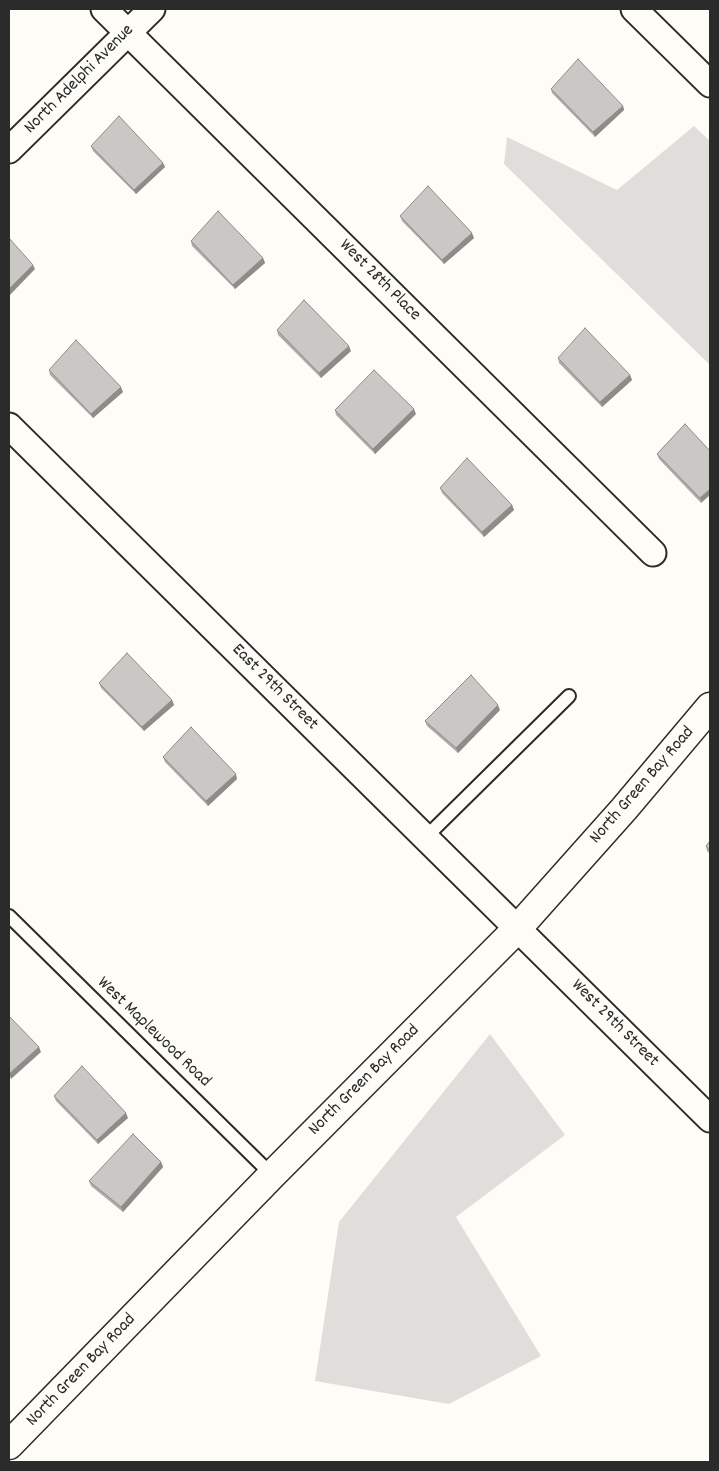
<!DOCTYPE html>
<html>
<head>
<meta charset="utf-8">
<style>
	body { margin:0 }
	#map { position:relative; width:719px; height:1471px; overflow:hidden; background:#fdfcf7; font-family:Dekko,sans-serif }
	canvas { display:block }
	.frame { position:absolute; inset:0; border:10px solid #2b2b2b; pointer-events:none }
</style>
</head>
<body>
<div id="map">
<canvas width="719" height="1471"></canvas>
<div class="frame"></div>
</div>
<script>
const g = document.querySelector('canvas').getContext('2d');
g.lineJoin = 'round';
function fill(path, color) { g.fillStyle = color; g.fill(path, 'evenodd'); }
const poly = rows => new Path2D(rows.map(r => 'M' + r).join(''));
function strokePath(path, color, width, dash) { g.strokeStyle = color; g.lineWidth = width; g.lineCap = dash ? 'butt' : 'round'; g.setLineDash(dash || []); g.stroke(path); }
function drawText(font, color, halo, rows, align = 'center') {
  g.font = font + ' Dekko,sans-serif'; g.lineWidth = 4; g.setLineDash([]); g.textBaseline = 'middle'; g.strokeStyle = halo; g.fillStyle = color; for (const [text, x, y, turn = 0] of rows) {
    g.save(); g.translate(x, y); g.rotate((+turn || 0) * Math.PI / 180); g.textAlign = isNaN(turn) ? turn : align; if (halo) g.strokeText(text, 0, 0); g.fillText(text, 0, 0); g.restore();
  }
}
const green = poly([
	[694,126,710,141,710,365,504,164,507,137,617,190],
	[490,1034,565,1135,456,1217,541,1356,449,1404,315,1381,339,1222]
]);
const service = poly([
	[425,838,569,696],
	[9,916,272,1175]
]);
const minor = poly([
	[104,9,653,553],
	[634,9,710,84],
	[9,150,152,9],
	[9,426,710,1119]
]);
const primary = poly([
	[9,1445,272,1175,517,929,624,809,710,707]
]);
const wall = poly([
	[551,89,623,106,624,110,595,137,552,93],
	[91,146,163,163,165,167,136,194,93,151],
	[400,216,474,238,444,264,402,221],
	[191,241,263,258,265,263,235,289,192,246],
	[277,330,351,351,321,378,278,335],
	[558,358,630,375,632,380,602,407,559,363],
	[49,370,123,392,93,418,50,375],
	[335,410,416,414,375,454,336,415],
	[685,424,701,503,659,459,657,454],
	[440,488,512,505,514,510,484,537,442,493],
	[99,683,172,700,174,705,144,731,101,688],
	[500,710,458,753,427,726,425,721],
	[163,757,237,779,208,806,165,762],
	[710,841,710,854,707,851,706,846],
	[54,1096,128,1118,98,1144,56,1101],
	[161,1162,163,1167,123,1212,91,1186,89,1181]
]);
const shadedWall = poly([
	[623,106,624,110,595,137,593,132],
	[163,163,165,167,136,194,134,190],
	[472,233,474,238,444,264,442,260],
	[263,258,265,263,235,289,233,285],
	[33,265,35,269,9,296,9,289],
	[349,346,351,351,321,378,319,373],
	[630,375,632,380,602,407,600,402],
	[121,387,123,392,93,418,91,414],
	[414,409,416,414,375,454,373,449],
	[710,489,710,495,701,503,700,498],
	[512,505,514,510,484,537,482,532],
	[172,700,174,705,144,731,142,727],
	[498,705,500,710,458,753,456,748],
	[236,774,237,779,208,806,206,801],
	[39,1047,41,1052,11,1079,9,1074],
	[126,1113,128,1118,98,1144,97,1140],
	[161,1162,163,1167,123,1212,121,1207]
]);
const building = poly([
	[578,59,623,106,593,132,551,89,578,59],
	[119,116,163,163,134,190,91,146,119,116],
	[428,186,472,233,442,260,400,216,428,186],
	[218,211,263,258,233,285,191,241,218,211],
	[9,238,33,265,9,289,9,238],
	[304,300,349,346,319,373,277,330,304,300],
	[585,328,630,375,600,402,558,358,585,328],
	[76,340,121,387,91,414,49,370,76,340],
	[374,370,414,409,373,449,335,410,374,370],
	[685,424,710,451,710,489,700,498,657,454,685,424],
	[467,458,512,505,482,532,440,488,467,458],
	[127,653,172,700,142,727,99,683,127,653],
	[471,675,498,705,456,748,425,721,471,675],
	[191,727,236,774,206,801,163,757,191,727],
	[710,841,710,851,706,846,710,841],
	[9,1016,39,1047,9,1074,9,1016],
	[82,1066,126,1113,97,1140,54,1096,82,1066],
	[133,1134,161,1162,121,1207,89,1181,133,1134]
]);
const streetNames = [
	["North Adelphi Avenue",80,80,-45],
	["West 28th Place",379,281,45],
	["East 29th Street",274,688,45],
	["North Green Bay Road",643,786,-49],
	["West 29th Street",614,1024,45],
	["West Maplewood Road",153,1033,44],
	["North Green Bay Road",365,1081,-45],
	["North Green Bay Road",82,1371,-46]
];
fill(green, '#dfdeda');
strokePath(service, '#2b2b2b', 16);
strokePath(minor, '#2b2b2b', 29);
strokePath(primary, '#2b2b2b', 31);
strokePath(service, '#fdfcf7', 12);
strokePath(minor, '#fdfcf7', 25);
strokePath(primary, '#fdfcf7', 28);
fill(wall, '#adaca9');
fill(shadedWall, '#8d8c89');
fill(building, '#c9c8c4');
strokePath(building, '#8d8c89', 1);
drawText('18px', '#2b2b2b', '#fdfcf7', streetNames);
</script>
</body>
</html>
